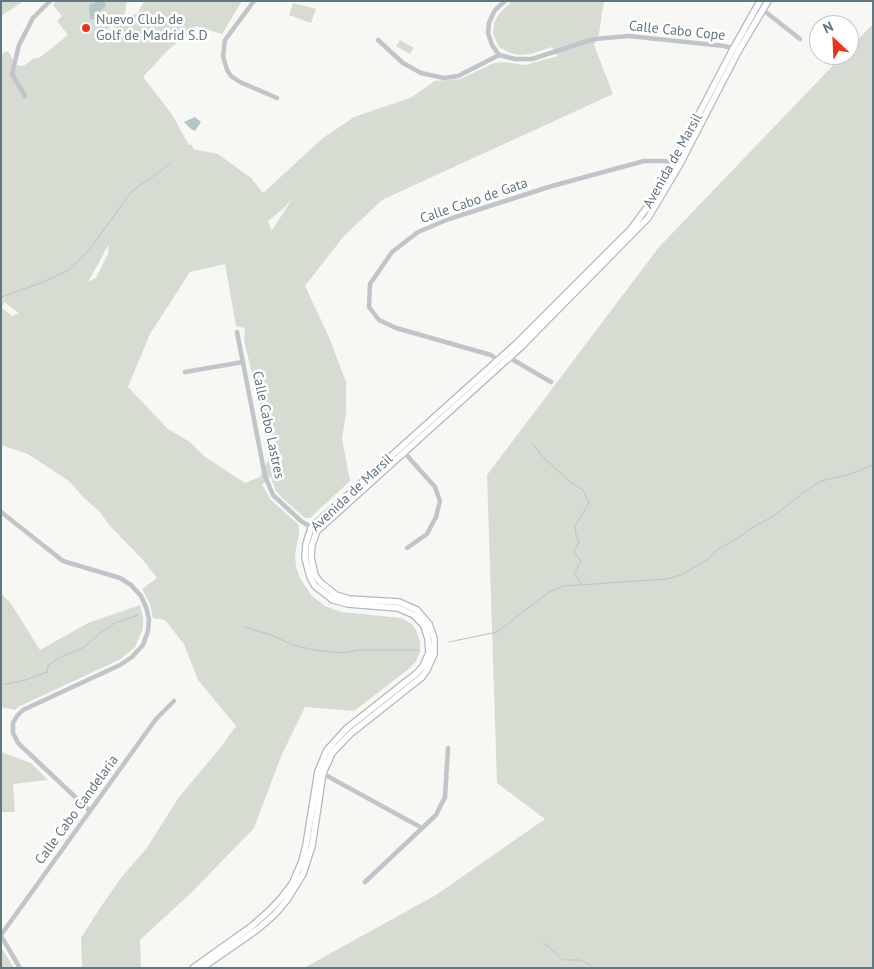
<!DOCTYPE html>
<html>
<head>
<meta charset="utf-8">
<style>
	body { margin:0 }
	#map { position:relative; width:874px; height:969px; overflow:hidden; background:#f7f7f3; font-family:"PT Sans",sans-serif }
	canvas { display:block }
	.frame { position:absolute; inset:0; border:2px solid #607680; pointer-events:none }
	.north { position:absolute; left:809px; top:15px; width:50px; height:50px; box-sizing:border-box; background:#fff; border:1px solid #bfc8cc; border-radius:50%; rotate:335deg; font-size:14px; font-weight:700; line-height:20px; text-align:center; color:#607680 }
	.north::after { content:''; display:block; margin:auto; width:18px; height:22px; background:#ee331d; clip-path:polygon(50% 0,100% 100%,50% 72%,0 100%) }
</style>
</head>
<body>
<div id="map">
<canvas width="874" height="969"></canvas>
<div class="frame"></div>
<div class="north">N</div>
</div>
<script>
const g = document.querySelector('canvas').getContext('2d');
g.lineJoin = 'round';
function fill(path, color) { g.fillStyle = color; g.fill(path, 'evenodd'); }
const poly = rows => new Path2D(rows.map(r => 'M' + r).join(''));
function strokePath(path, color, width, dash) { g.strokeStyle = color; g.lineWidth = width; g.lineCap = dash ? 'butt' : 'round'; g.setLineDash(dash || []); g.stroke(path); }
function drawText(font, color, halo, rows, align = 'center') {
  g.font = font + ' "PT Sans",sans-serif'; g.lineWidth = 5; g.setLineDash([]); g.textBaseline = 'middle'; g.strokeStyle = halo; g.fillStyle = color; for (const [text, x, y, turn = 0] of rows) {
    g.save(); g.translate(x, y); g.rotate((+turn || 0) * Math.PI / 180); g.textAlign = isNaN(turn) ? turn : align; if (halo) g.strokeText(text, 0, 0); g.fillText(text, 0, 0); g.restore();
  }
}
const green = poly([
	[1,1,20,1,21,3,1,16],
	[56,1,127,1,125,13,92,43,128,15,137,14,144,1,242,1,222,34,196,26,166,52,143,77,171,113,189,145,192,145,193,149,218,154,251,178,263,193,323,138,354,117,410,98,435,81,460,79,494,63,502,62,525,65,558,56,552,47,531,54,520,55,510,53,499,47,493,34,494,23,499,14,512,1,604,1,599,34,594,45,613,94,382,200,344,236,305,286,329,337,346,382,346,412,342,439,350,481,310,518,305,518,281,497,276,491,270,475,268,481,262,484,270,499,299,525,299,534,295,554,296,567,301,580,312,596,325,606,341,612,402,618,413,625,416,630,420,642,420,652,416,661,410,668,354,711,305,707,282,754,254,828,193,891,140,940,141,968,82,968,81,938,100,908,121,878,146,849,179,797,220,748,236,726,198,680,184,644,165,620,153,618,150,604,142,589,157,578,143,560,110,526,99,511,84,498,69,481,28,454,1,445,1,54,8,51,16,65,20,66,25,65,34,58,39,58,68,35,57,21,62,16,53,5],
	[293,198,272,230,271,229,268,221,284,208],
	[109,244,108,254,96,278,88,282],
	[225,264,236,326,244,328,245,332,244,340,271,454,260,477,245,483,204,456,190,442,168,429,128,387,150,334,190,272],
	[4,302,19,313,12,316,2,308],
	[293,3,316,9,311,23,289,15],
	[873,24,873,968,304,968,436,895,545,819,497,783,487,475,659,247,843,55,849,55,849,49],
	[400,40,414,48,410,54,396,46],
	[1,594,10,602,40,650,88,623,140,605,143,617,143,628,135,647,121,659,20,706,15,710,1,707],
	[1,752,31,763,48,780,13,784,15,812,1,812],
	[1,947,14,968,1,968]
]);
const water = poly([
	[99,1,104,1,106,6,99,12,97,19,90,19,89,5],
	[195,117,201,122,195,131,191,129,184,122]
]);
const stream = poly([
	[1,297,43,282,69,270,90,249,131,192,170,164],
	[532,443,545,459,570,482,583,490,589,503,575,526,576,535,579,542,574,551,581,561,574,573,581,584],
	[245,627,271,635,293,645,314,650,341,653,358,650,419,650],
	[449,642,497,632,549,592,564,586,667,579,681,575,707,560,717,550,743,535,748,530,772,517,811,487,821,481,851,474,873,465],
	[1,685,26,680,47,672,48,665,63,656,84,647,103,631,115,623,138,615],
	[544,943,563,960,580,960,590,965,591,968]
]);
const street = poly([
	[254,1,225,40,223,56,227,70,231,76,240,82,277,98],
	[505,1,495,10,492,16,489,23,488,33,492,45,499,55,515,59,532,59,594,39,629,36,724,46,739,50],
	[762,9,800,39],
	[378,40,403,63,421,73,444,78,458,76,499,55],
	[25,96,12,74,19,45,33,18,50,1],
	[237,332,265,476,273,495,301,521,317,531],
	[510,358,551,382],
	[498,360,491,355,396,328,379,320,369,307,370,284,392,252,418,232,449,219,552,186,644,161,664,161,680,164],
	[185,372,243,362],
	[403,451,435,487,440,501,436,517,427,534,407,548],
	[1,512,63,561,120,578,131,585,141,596,146,607,149,619,148,631,143,645,132,657,120,665,23,710,17,716,13,723,13,733,18,743,89,810],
	[320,772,422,828],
	[365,882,436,815,445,797,448,748],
	[1,935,156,719,174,701],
	[1,936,20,968]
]);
const secondary = poly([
	[193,968,252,926,271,909,282,897,292,884,302,861,306,845,318,771,327,750,346,729,417,673,423,666,429,653,428,639,424,626,414,615,398,608,348,604,333,600,315,586,310,577,305,558,306,544,311,528,517,343,631,229,657,194,733,49,760,1],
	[202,968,258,929,275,914,287,900,303,874,312,846,323,773,332,753,350,734,422,677,427,670,434,654,434,638,429,624,417,610,399,602,349,599,336,595,320,582,315,575,311,557,312,545,317,531,521,347,648,218,680,164,739,50,768,1]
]);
const markers = [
	[86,28,5,"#ee331d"]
];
const poiNames = [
	["Nuevo Club de",96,20],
	["Golf de Madrid S.D",96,36]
];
const streetNames = [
	["Calle Cabo Cope",677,31,6],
	["Avenida de Marsil",673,161,-61],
	["Calle Cabo de Gata",474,201,-19],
	["Calle Cabo Lastres",268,425,78],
	["Avenida de Marsil",352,493,-43],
	["Calle Cabo Candelaria",77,810,-54]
];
fill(green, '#d7dcd2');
fill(water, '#b5c6c8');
strokePath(stream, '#b5c6c8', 1);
strokePath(secondary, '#b1b9bd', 8);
strokePath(street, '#bfc5c8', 4.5);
strokePath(secondary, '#fff', 5.5);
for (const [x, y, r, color] of markers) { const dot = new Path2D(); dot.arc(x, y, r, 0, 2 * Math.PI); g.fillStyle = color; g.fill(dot); strokePath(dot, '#fff', 2); }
drawText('14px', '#607680', '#fff', poiNames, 'left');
drawText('14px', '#607680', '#fff', streetNames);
</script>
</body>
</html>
